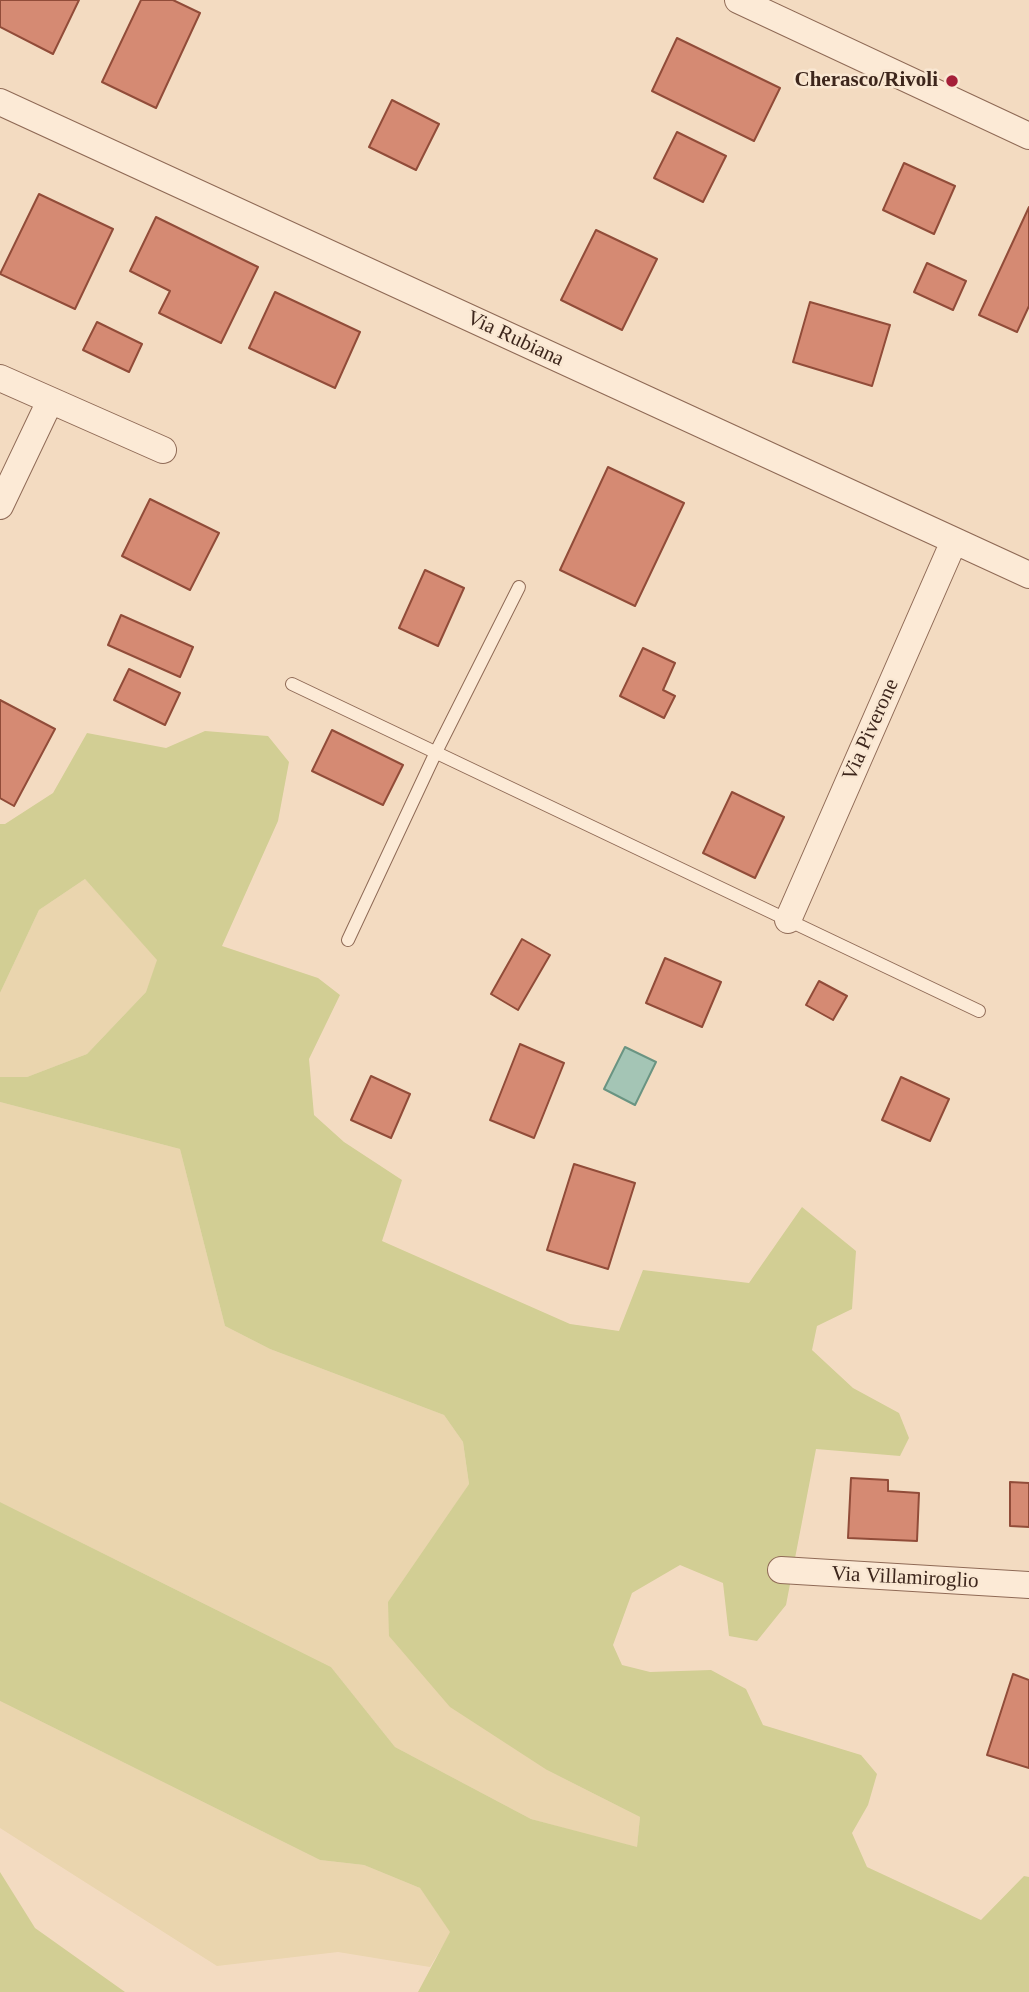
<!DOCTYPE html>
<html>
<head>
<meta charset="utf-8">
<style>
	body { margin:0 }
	canvas { display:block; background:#f3dbc1 }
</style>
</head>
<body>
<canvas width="1029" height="1992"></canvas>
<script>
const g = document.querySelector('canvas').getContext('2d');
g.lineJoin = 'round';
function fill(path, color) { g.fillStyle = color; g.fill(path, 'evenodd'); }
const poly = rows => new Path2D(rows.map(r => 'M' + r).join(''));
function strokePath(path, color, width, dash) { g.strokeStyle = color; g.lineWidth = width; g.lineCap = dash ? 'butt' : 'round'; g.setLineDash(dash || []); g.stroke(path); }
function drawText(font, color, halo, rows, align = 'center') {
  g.font = font + ' Georgia,serif'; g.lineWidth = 5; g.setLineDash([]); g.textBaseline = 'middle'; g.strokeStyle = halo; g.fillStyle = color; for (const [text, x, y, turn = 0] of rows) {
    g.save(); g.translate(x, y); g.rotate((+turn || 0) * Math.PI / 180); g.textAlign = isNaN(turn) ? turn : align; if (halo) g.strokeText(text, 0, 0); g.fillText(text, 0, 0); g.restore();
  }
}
const farmland = poly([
	[85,879,158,960,146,992,87,1054,27,1077,0,1077,0,993,39,910],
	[0,1102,180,1149,225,1326,270,1349,444,1415,463,1442,469,1484,451,1511,547,1770,640,1817,637,1848,531,1819,395,1747,331,1667,0,1502],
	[0,1701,320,1860,364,1865,420,1888,451,1932,430,1967,338,1952,217,1966,0,1828]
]);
const green = poly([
	[205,731,268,736,289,762,278,821,222,946,318,978,340,995,309,1059,314,1115,344,1142,402,1180,382,1241,570,1324,619,1331,643,1270,749,1283,802,1207,856,1251,852,1309,817,1326,812,1350,853,1388,899,1413,909,1438,900,1456,816,1449,786,1605,757,1641,729,1636,723,1583,680,1565,632,1593,613,1645,622,1665,650,1672,711,1670,746,1689,763,1725,861,1755,877,1774,868,1805,852,1833,867,1867,981,1920,1024,1876,1029,1877,1029,1992,418,1992,450,1932,420,1888,364,1865,320,1860,0,1701,0,1502,331,1667,395,1747,531,1819,637,1847,640,1817,547,1770,450,1707,389,1636,388,1602,469,1484,463,1442,444,1415,270,1349,225,1326,180,1149,0,1102,0,1077,27,1077,87,1054,146,992,157,960,85,879,39,910,0,993,0,824,5,824,53,793,87,733,166,748],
	[0,1872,35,1928,125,1992,0,1992]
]);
const water = poly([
	[625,1047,656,1062,635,1105,604,1089,625,1047]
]);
const building = poly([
	[0,0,79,0,53,54,0,27,0,0],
	[141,0,173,0,200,13,156,108,102,82,141,0],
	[677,38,780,88,754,141,652,91,677,38],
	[392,100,439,124,416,170,369,147,392,100],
	[677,132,726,156,703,202,654,178,677,132],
	[904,163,955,186,934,234,883,210,904,163],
	[39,194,113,229,75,309,0,274,39,194],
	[1029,207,1029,306,1017,332,979,315,1029,207],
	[156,217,258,267,221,343,159,313,170,291,130,271,156,217],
	[596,230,657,259,622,330,561,300,596,230],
	[927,263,966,281,953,310,914,292,927,263],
	[275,292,360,332,335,388,249,348,275,292],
	[810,302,890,325,872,386,793,362,810,302],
	[97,322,142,344,129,372,83,350,97,322],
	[608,467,684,503,635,606,560,570,608,467],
	[150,499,219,533,190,590,122,556,150,499],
	[425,570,464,588,438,646,399,628,425,570],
	[121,615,193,647,180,677,108,645,121,615],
	[643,648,675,663,663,690,675,696,664,718,620,696,643,648],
	[129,669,180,693,165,725,114,700,129,669],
	[0,700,55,729,14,806,0,798,0,700],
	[332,730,403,765,383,805,312,771,332,730],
	[732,792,784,817,755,878,703,853,732,792],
	[522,939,550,955,518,1010,491,994,522,939],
	[665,958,721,982,702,1027,646,1003,665,958],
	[819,981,847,996,833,1020,806,1005,819,981],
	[520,1044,564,1063,534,1138,490,1120,520,1044],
	[371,1076,410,1094,391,1138,351,1120,371,1076],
	[901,1077,949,1099,930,1141,882,1120,901,1077],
	[574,1164,635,1183,608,1269,547,1250,574,1164],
	[851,1478,888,1480,888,1491,919,1493,917,1541,848,1538,851,1478],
	[1010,1482,1029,1483,1029,1527,1010,1526,1010,1482],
	[1013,1674,1029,1680,1029,1768,987,1755,1013,1674]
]);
const service = poly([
	[292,684,979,1011],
	[348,940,436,752,519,587]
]);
const minor = poly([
	[738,0,1029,136],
	[0,102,1029,575],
	[0,378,163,450],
	[0,506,50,401],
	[788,920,954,541],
	[781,1570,1029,1585]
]);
const markers = [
	[952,81,7,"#a51f39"]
];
const poiNames = [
	["Cherasco/Rivoli",938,81]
];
const streetNames = [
	["Via Rubiana",515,339,25],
	["Via Piverone",871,730,-66],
	["Via Villamiroglio",905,1578,3]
];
fill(farmland, '#ead5ae');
fill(green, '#d2ce94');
fill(water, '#a4c5b5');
strokePath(water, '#6a9482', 2);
fill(building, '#d58a73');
strokePath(building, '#914c39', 2);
strokePath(service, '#8f6a56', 14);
strokePath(minor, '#8f6a56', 28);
strokePath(service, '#fcead6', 12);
strokePath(minor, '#fcead6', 26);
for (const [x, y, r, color] of markers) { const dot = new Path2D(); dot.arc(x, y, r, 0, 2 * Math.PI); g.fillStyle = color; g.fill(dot); strokePath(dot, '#f9e7d2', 2.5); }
drawText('bold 21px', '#3d261c', '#f9e7d2', poiNames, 'right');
drawText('21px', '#3d261c', '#f9e7d2', streetNames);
</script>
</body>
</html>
